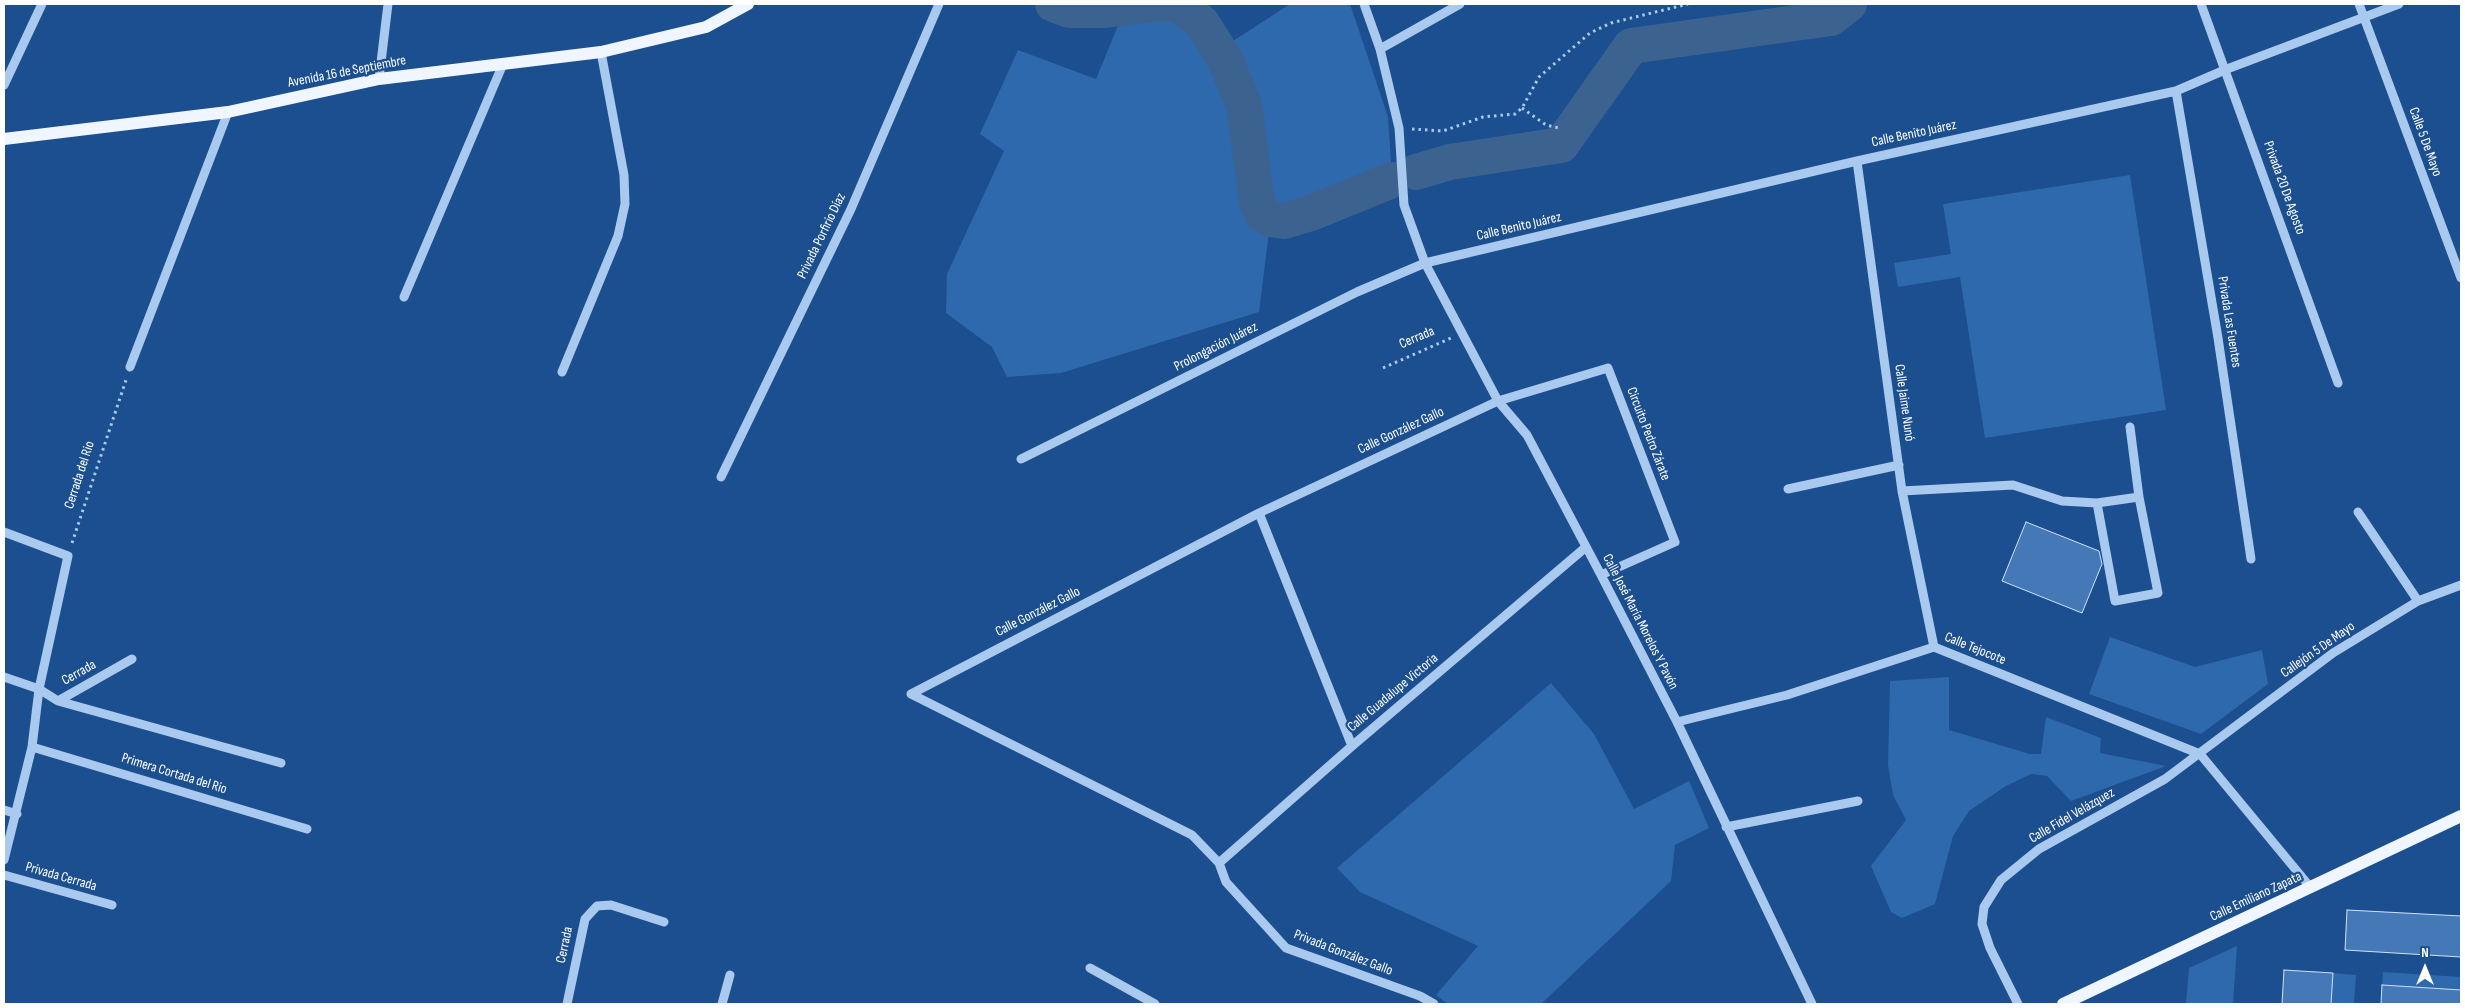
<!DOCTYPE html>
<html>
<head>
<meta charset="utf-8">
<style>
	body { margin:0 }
	#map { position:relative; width:2465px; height:1008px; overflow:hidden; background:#1b4f8f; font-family:"Sofia Sans Condensed",sans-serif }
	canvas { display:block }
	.frame { position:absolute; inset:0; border:5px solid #fff; pointer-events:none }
	.north { position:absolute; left:2400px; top:943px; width:50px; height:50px; -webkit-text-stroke:4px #1b4f8f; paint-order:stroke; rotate:0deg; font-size:14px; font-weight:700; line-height:20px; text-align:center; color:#fff }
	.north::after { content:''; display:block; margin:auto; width:18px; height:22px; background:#fff; clip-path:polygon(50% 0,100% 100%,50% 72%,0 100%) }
</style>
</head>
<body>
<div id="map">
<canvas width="2465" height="1008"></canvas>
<div class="frame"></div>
<div class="north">N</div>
</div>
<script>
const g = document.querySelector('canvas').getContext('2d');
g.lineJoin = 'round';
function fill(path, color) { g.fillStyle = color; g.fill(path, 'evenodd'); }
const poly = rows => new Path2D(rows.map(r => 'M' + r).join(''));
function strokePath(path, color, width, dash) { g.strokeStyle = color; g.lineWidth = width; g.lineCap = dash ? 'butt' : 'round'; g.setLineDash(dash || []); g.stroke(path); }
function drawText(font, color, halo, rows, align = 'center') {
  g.font = font + ' "Sofia Sans Condensed",sans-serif'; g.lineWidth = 4.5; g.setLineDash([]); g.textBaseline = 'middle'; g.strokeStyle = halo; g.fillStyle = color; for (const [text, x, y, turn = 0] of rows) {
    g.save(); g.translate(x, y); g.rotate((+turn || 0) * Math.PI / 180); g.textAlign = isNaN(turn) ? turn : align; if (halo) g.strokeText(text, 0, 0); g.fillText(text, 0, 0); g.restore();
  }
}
const green = poly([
	[1127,4,1199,4,1230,43,1290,4,1350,4,1388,117,1393,191,1269,232,1259,312,1061,373,1007,377,992,347,946,313,947,274,1004,151,980,134,1018,50,1096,79],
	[2130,175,2166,410,1985,438,1960,277,1898,287,1894,263,1951,254,1943,204],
	[2110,637,2195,667,2262,650,2268,684,2201,734,2089,694],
	[1949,677,1949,730,2030,754,2041,754,2046,717,2101,738,2100,753,2166,766,2071,801,2047,776,2031,774,2006,786,1969,811,1953,836,1935,904,1902,918,1891,912,1871,866,1906,820,1893,795,1888,765,1890,681],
	[1551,683,1594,734,1634,809,1689,781,1709,828,1675,845,1671,881,1541,1004,1448,1004,1436,995,1478,946,1360,892,1337,868],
	[2237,946,2233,1004,2186,1004,2189,968],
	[2383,972,2461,977,2461,990,2382,985],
	[2333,973,2356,975,2354,1004,2331,1004]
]);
const river = poly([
	[1053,4,1069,10,1105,10,1151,4,1178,4,1202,23,1225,60,1244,105,1257,202,1262,214,1270,219,1284,221,1311,213,1392,180],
	[1416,172,1450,162,1561,145,1631,46,1831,18,1849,4]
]);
const building = poly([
	[2026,522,2099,551,2102,564,2082,613,2002,581,2026,522],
	[2347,910,2461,916,2461,957,2345,950,2347,910],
	[2284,970,2333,973,2331,1004,2282,1004,2284,970],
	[2382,985,2461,990,2461,1004,2381,1004,2382,985]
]);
const path = poly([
	[1522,108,1546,125,1559,128],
	[1412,129,1443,131,1483,117,1515,114,1522,108,1539,77,1590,33,1611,23,1688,4],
	[1383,368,1451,338],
	[72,543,126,380]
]);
const minor = poly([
	[1364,4,1380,49,1399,128,1404,205,1425,263,1498,401,1527,435,1601,575,1677,722,1812,1004],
	[2201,4,2338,383],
	[2359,4,2461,278],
	[1380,49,1460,4],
	[379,79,388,4],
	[4,85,42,4],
	[2176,91,2218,338,2251,559],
	[1857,161,1902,491,1934,647],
	[404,297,503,64],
	[130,367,228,112],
	[562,372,618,236,625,204,624,175,601,52],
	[1021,459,1357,292,1425,263,1857,161,2176,91,2227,69,2399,4],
	[721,477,851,209,939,4],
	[1788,489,1899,465],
	[1902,491,2013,485,2062,501,2097,503,2139,497],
	[2097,503,2115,601,2158,593,2139,497,2130,427],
	[2358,512,2418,601],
	[1259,513,1352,746],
	[4,532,68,556,39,689,32,747,4,860],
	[4,677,39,689,58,701,132,659],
	[911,694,1259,513,1498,401,1608,368,1675,542,1601,575],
	[911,694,1192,835,1219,863,1226,882,1286,948,1420,996,1434,1004],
	[58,701,281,763],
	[1677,722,1787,695,1934,647,2200,754,2311,888],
	[32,747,307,829],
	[4,810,17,814],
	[1726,827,1858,801],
	[1219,863,1352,746,1586,547],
	[4,875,112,905],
	[1090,968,1155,1004],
	[567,1004,585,919,597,906,611,905,664,922],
	[722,1004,730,975],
	[2018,1004,1990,948,1982,924,1984,907,2001,880,2039,849,2165,779,2333,653,2418,601,2461,585]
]);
const major = poly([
	[4,139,228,112,379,79,601,52,706,27,748,4],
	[2063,1004,2461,816]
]);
const streetNames = [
	["Avenida 16 de Septiembre",347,72,-11],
	["Calle Benito Juárez",1914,134,-12],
	["Calle 5 De Mayo",2425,142,70],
	["Privada 20 De Agosto",2284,188,70],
	["Calle Benito Juárez",1519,227,-13],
	["Privada Porfirio Díaz",822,236,-64],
	["Privada Las Fuentes",2229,322,81],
	["Cerrada",1417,338,-23],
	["Prolongación Juárez",1216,347,-27],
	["Calle Jaime Nunó",1904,403,82],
	["Calle González Gallo",1401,431,-25],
	["Circuito Pedro Zárate",1648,434,69],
	["Cerrada del Rio",80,475,-72],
	["Calle González Gallo",1038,612,-27],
	["Calle José María Morelos Y Pavón",1640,622,63],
	["Calle Tejocote",1975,649,22],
	["Callejón 5 De Mayo",2318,650,-35],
	["Cerrada",79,673,-29],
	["Calle Guadalupe Victoria",1393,693,-40],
	["Primera Cortada del Rio",174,774,17],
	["Calle Fidel Velázquez",2072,816,-30],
	["Privada Cerrada",61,877,16],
	["Calle Emiliano Zapata",2256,897,-25],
	["Cerrada",565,945,-78],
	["Privada González Gallo",1343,953,21]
];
fill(green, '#2e69ad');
strokePath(river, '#3c6290', 36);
fill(building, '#4478b7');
strokePath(building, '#cfe3fa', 1);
strokePath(path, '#a9c9ee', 3, [2.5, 4]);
strokePath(minor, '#a9c9ee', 9);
strokePath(major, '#f0f6ff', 12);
drawText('14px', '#fff', '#1b4f8f', streetNames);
</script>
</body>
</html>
